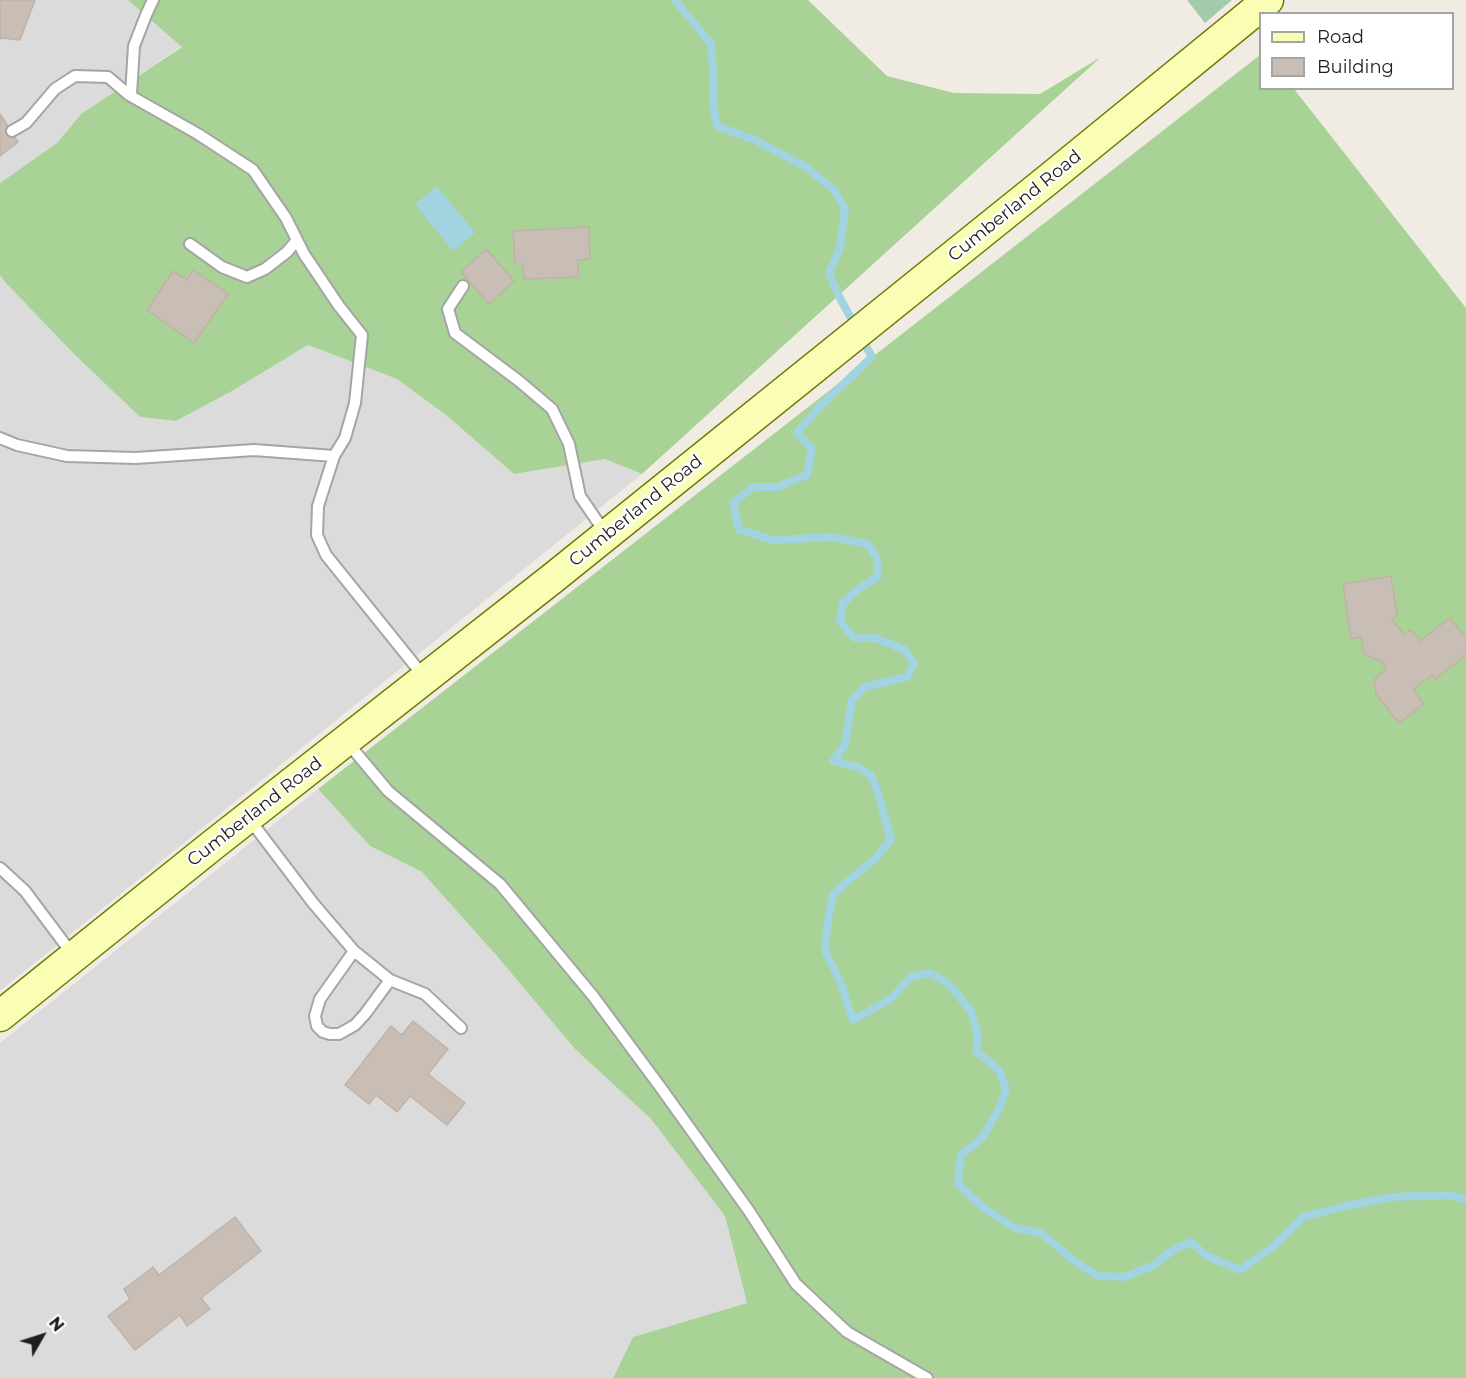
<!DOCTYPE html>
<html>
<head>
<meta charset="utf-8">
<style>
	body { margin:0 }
	#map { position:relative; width:1466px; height:1378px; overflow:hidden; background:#f0ece4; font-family:Montserrat,sans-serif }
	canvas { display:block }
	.legend { position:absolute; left:1259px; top:12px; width:195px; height:78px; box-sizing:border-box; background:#fff; border:2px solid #a5a5a5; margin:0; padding:8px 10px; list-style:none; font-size:18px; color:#1e1e1e }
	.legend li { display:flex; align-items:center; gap:12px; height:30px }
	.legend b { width:30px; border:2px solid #a5a5a5 }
	.north { position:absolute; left:12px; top:1306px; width:60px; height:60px; -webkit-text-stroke:4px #fff; paint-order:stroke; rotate:51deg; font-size:16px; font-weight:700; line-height:24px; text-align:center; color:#1e1e1e }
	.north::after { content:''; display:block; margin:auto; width:21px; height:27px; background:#1e1e1e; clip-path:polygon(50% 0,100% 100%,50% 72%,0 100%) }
</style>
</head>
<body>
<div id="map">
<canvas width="1466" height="1378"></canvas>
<ul class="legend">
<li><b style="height:8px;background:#fafdb4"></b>Road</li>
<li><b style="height:16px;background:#c8beb6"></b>Building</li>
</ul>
<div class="north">N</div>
</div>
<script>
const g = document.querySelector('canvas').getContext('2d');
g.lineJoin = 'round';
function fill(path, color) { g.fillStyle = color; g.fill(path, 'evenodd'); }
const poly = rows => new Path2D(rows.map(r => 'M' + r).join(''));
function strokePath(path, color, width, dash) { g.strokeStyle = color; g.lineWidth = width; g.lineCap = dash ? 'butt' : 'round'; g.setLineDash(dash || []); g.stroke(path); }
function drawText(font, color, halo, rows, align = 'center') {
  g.font = font + ' Montserrat,sans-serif'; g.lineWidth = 4.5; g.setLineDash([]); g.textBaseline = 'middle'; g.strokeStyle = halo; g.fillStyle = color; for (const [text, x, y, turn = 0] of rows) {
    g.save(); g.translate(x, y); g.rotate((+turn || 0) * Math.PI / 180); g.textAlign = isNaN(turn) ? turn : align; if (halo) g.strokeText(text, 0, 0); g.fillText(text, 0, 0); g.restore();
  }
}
const residential = poly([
	[0,0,128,0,182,46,81,114,57,143,0,183],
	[0,275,74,354,140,417,176,421,232,391,308,345,397,379,446,415,514,474,605,459,642,474,0,991],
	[318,789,370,846,422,872,496,955,575,1049,651,1119,725,1216,747,1303,633,1337,613,1378,0,1378,0,1043]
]);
const forest = poly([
	[128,0,808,0,887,76,954,93,1040,94,1101,57,642,474,605,459,514,474,446,415,397,379,308,345,232,391,176,421,140,417,74,354,7,284,0,275,0,183,57,143,81,114,182,47],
	[1260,55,1260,88,1294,89,1466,308,1466,1378,613,1378,633,1337,747,1303,725,1216,651,1119,575,1049,496,955,422,872,370,846,318,789]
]);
const cemetery = poly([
	[1187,0,1232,0,1205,23]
]);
const water = poly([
	[437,186,475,233,453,251,415,204]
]);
const stream = poly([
	[675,0,711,44,714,83,714,110,717,126,755,140,806,167,835,191,845,209,840,248,829,273,840,298,872,357,819,407,797,433,812,449,807,475,777,487,753,487,733,503,739,529,772,540,832,537,868,544,877,559,877,577,858,589,843,603,840,621,854,638,875,638,905,650,914,664,907,677,865,687,852,700,845,745,833,761,857,767,871,775,878,793,891,839,877,857,848,881,833,895,828,919,825,951,840,981,853,1020,892,998,911,977,930,973,948,983,971,1011,978,1035,976,1051,999,1070,1006,1089,999,1109,982,1138,961,1155,958,1184,982,1207,1015,1228,1041,1233,1073,1260,1098,1276,1125,1277,1154,1265,1173,1250,1191,1242,1207,1256,1240,1270,1274,1246,1303,1217,1349,1205,1393,1197,1452,1195,1466,1200]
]);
const building = poly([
	[0,0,35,0,20,40,2,38,0,39,0,0],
	[0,114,18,142,0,156,0,114],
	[589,227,590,259,578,260,578,277,524,279,523,264,515,264,513,231,589,227],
	[486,249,514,281,489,304,461,272,486,249],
	[193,270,228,294,194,343,147,310,173,271,187,280,193,270],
	[1391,576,1397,615,1392,619,1404,635,1411,630,1420,641,1450,618,1466,638,1466,655,1435,679,1432,675,1413,690,1424,704,1399,723,1376,694,1374,680,1387,668,1381,661,1364,654,1361,637,1351,639,1343,584,1391,576],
	[413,1021,448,1049,428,1074,465,1103,447,1125,410,1096,397,1112,376,1095,369,1104,345,1085,391,1026,402,1035,413,1021],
	[235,1217,261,1251,201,1298,210,1309,187,1326,180,1315,135,1350,108,1316,130,1299,124,1289,153,1267,159,1275,235,1217]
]);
const lane = poly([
	[153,0,146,15,134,46,131,94,129,95,198,134,253,170,286,218,304,254,339,306,362,335,355,403,345,438,334,456,318,506,317,535,326,555,425,678],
	[12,131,26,123,55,89,75,76,108,77,129,95],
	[190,244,222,267,247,277,265,269,287,252,297,240],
	[463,286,448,309,455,333,519,381,552,409,569,444,580,496,606,534],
	[0,438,17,445,67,456,136,458,254,450,334,456],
	[347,742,388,791,500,884,593,996,661,1088,749,1211,796,1284,847,1332,927,1378],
	[250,820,313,903,354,951,390,980,425,994,461,1028],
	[0,868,25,891,73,955],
	[354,951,320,999,315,1016,317,1026,323,1032,330,1034,339,1034,355,1025,365,1014,390,980]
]);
const secondary = poly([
	[0,1016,214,844,553,578,1050,178,1268,0]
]);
const streetNames = [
	["Cumberland Road",1015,206,-39],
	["Cumberland Road",636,511,-39],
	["Cumberland Road",255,812,-38]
];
fill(residential, '#dcdbdb');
fill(forest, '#a8d296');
fill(cemetery, '#a3caa9');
fill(water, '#a1d3e0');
strokePath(stream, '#a1d3e0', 8);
fill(building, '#c8beb6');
strokePath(building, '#c2b2a5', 1.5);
strokePath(lane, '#a5a5a5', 14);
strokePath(secondary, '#6e7a00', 33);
strokePath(lane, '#fff', 10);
strokePath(secondary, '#fafdb4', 30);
drawText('18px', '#1e1e1e', '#fff', streetNames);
</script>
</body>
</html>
